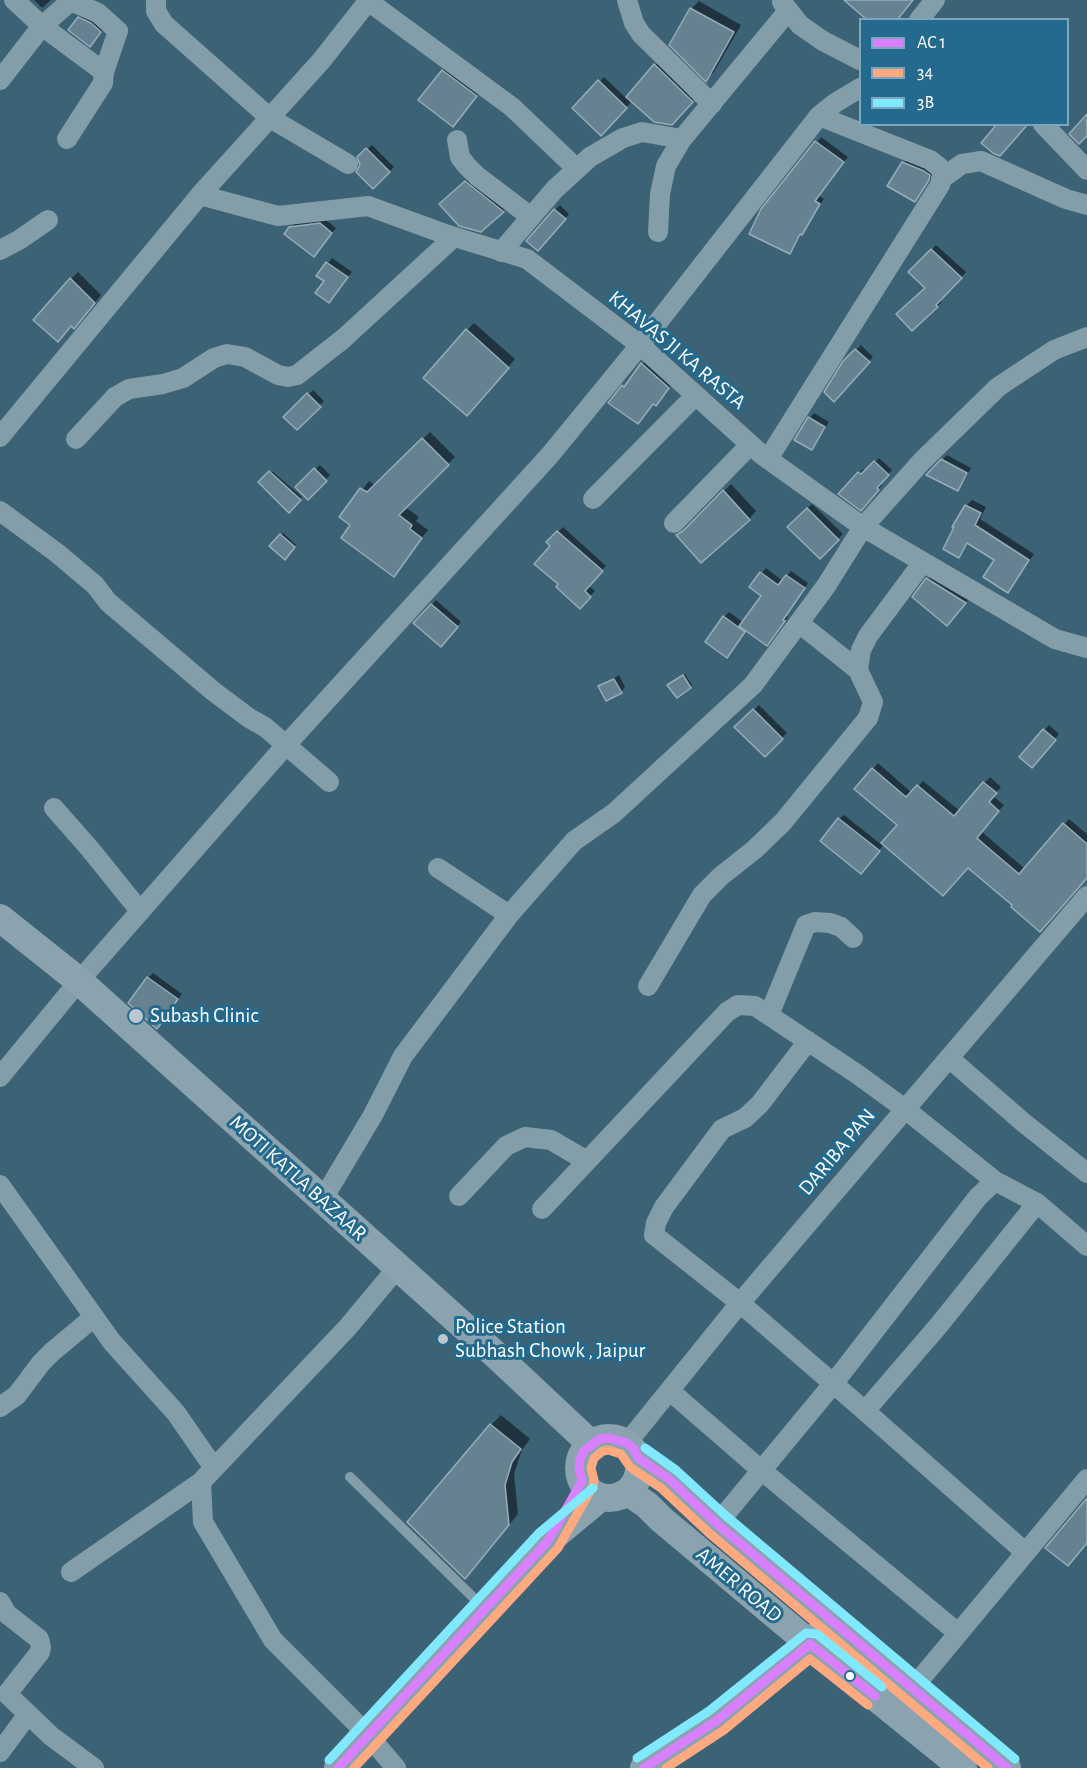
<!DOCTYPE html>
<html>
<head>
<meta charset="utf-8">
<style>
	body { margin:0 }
	#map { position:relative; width:1087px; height:1768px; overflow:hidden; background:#3c6276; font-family:"Alegreya Sans",sans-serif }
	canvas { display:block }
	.legend { position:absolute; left:859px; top:18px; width:210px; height:108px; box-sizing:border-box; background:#236a8e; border:2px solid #7ba6bb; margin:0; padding:8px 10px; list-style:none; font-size:18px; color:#fff }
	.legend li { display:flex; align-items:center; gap:12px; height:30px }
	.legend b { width:30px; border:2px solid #7ba6bb }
</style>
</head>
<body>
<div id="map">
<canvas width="1087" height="1768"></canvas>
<ul class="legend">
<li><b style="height:8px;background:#d880ff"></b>AC 1</li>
<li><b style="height:8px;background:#ffa980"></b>34</li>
<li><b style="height:8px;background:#80e8ff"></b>3B</li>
</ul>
</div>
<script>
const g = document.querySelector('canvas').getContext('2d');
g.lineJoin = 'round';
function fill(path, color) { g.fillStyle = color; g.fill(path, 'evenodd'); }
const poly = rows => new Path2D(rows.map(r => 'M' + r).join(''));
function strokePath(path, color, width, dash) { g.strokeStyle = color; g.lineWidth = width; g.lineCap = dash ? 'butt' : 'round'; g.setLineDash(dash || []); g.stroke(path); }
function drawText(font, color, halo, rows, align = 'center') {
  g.font = font + ' "Alegreya Sans",sans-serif'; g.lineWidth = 6; g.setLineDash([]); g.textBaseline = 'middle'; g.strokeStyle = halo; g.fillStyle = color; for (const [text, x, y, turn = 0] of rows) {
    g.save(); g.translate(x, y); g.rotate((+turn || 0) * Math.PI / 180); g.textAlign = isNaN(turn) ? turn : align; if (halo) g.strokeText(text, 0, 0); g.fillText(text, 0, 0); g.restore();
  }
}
const shadow = poly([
	[34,0,51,0,42,8],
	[699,1,741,25,714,72,706,79,671,45,692,8],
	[84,13,105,27,95,40,79,18],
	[660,60,696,96,677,118,632,101,601,134,574,108,604,77,627,99],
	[450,64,483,88,460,118,443,71],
	[821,137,848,157,818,195,824,199,789,252,763,210],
	[372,145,394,167,373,187,359,157],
	[908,158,929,166,933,174,915,200,903,163],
	[473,175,510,204,503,211,449,196],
	[560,205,569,214,543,244,555,210],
	[325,219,336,228,318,250,290,228,295,223],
	[936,245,966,272,940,300,942,302,912,329,927,288,911,272],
	[332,258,352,272,329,301,326,281,318,276],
	[78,272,101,295,81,320,71,279],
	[474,323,515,359,474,406,467,330],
	[861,345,873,357,834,399,845,362],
	[647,359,673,382,661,399,654,402,638,422,610,403],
	[313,390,324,401,297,428,286,417],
	[814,413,829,422,811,449,810,418],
	[430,432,455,457,405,507,419,517,416,521,428,530,393,575,353,525,341,517,369,481,376,486],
	[947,455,971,468,962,484,957,489,928,474],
	[879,458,892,470,880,483,882,485,861,509,840,494,863,469,866,471],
	[320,465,330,475,308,498,297,487],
	[272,471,302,497,289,510,260,482],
	[731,484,756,511,749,519,678,535,692,524],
	[972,500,986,507,980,519,1034,554,1008,591,996,559,969,542,959,556,966,506],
	[812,504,843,534,820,557,789,527],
	[563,527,606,566,588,585,595,591,579,607,560,584,552,546,548,542],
	[283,533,296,545,285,557,271,546],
	[766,568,783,581,791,571,808,583,786,615,788,617,771,639,747,630,732,651,724,617,729,612,744,623,763,595,751,587],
	[935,571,972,595,954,617,914,597],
	[436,600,461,622,445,640,416,623],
	[685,674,692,685,677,696,671,683],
	[619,675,625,687,621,692,600,687],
	[759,705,787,733,765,755,737,727],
	[1049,725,1059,734,1037,761,1021,757],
	[878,763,912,793,923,781,960,811,990,777,1001,787,993,796,1004,805,981,831,1025,869,1069,819,1087,834,1087,877,1014,905,968,867,884,844,866,867,839,819,844,815,882,845,899,824,873,769],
	[153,973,182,994,161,1022,148,978],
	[501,1415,530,1439,522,1450,514,1474,518,1514,475,1567,491,1425]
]);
const building = poly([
	[844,0,913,0,897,20,867,20,844,0],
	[690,8,734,32,706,82,669,45,690,8],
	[78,17,91,23,101,32,90,47,68,30,78,17],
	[654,64,693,102,672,125,654,122,626,97,654,64],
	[442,70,477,96,453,127,418,100,442,70],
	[598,80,627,108,601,136,572,108,598,80],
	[1087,114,1087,136,1079,144,1069,134,1087,114],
	[997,124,1028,124,1000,156,993,153,981,143,997,124],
	[815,141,844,162,815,201,820,204,802,235,800,234,790,254,749,234,761,209,815,141],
	[366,148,390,172,373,189,356,172,360,165,357,157,366,148],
	[902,162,924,171,930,175,929,180,915,202,887,186,902,162],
	[465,181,504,212,481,232,459,226,439,204,465,181],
	[554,209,566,219,538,251,526,241,554,209],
	[320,223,332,233,314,257,284,234,289,227,320,223],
	[931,249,962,278,936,305,938,307,912,331,896,314,925,288,908,272,931,249],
	[326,262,348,277,329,303,315,293,324,281,316,276,326,262],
	[70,278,95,303,74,329,71,326,58,342,33,320,70,278],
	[466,329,509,368,467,416,423,378,466,329],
	[855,349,870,362,834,402,824,392,843,361,855,349],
	[641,363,669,388,656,406,653,404,638,424,608,403,622,385,624,387,641,363],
	[307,393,321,407,297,430,283,417,307,393],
	[808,417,825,427,812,450,794,440,808,417],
	[422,438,449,465,399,515,412,525,410,529,422,538,394,577,341,538,350,525,339,517,360,488,367,492,422,438],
	[941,459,967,473,958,491,926,475,941,459],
	[874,461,889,475,877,488,879,490,861,511,838,494,858,472,861,474,874,461],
	[314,468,327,481,308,500,295,487,314,468],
	[269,471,301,500,289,513,258,482,269,471],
	[723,490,750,520,701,563,676,535,683,531,723,490],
	[965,505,981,513,975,525,1029,560,1008,593,983,577,994,560,967,543,959,558,943,549,954,527,952,527,965,505],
	[807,508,839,540,820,559,787,527,807,508],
	[557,531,603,571,585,591,591,597,580,609,556,587,558,584,534,564,550,546,546,542,557,531],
	[280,534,295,547,285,560,269,546,280,534],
	[760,572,778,585,786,575,805,588,783,620,785,621,767,646,739,626,761,596,749,587,760,572],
	[926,578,966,603,947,626,912,597,926,578],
	[431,604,458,627,441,647,413,623,431,604],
	[723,616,745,632,727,658,705,642,723,616],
	[683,675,691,688,677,698,667,685,683,675],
	[614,679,622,693,606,701,598,686,614,679],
	[753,709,783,739,765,757,734,727,753,709],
	[1043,729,1056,740,1032,768,1019,757,1043,729],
	[872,768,906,797,917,785,954,816,983,782,997,793,989,802,999,811,977,838,986,846,1019,874,1063,823,1087,844,1087,878,1040,932,1011,907,1012,905,968,868,943,896,881,843,897,825,854,789,872,768],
	[838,818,880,851,861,874,820,841,838,818],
	[147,977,178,999,157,1029,128,1003,147,977],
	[490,1424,521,1449,512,1462,505,1485,509,1525,465,1579,407,1522,490,1424],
	[1087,1498,1087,1543,1068,1566,1045,1548,1087,1498]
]);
const lane = poly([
	[350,1477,485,1609]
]);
const street = poly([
	[14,0,42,26,71,1,98,13,118,31,104,72,103,83,67,139],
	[156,0,156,11,164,24,270,118,348,164],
	[627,0,634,23,641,34,712,104],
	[368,1,512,107,577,169],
	[782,2,800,25,823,41,860,60],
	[919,20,935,0],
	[0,80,42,26,104,72],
	[1043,124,1087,170],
	[457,140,460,157,467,166,477,176,531,217],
	[941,179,962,164,981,161,1066,199,1087,205],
	[200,195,278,216,368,206,445,234,527,259,640,345,761,454,863,527,1055,639,1087,648],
	[658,232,660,194,666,166,682,139,788,11],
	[0,250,19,240,48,220],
	[501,252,555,189,590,157,623,138,642,132,682,139],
	[0,437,200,195,321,61,369,0],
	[76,439,115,397,129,389,163,384,183,378,214,358,227,354,245,357,278,375,288,377,297,375,343,339,454,237],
	[768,459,940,185,943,174,939,167,930,160,819,116],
	[593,499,696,395],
	[0,511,57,553,95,585,108,602,213,691,249,718,265,727,329,782],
	[674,523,750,445],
	[799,623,858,670],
	[54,808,90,849,140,911],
	[438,868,509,915],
	[648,986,702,895,721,876,754,850,783,822,868,718,873,702,858,670,861,650,868,636,923,562],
	[769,1015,806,925,815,922,830,923,841,927,853,938],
	[808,1041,760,1104,745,1118,722,1129,664,1207,656,1223,654,1235,740,1303,865,1411,939,1325,1037,1203],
	[949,1058,1024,1123,1087,1173],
	[0,1077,79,981,286,745,550,455,640,345,819,116,835,103,860,88],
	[0,1185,112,1342,176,1413,214,1468],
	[459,1196,506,1146,525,1137,551,1140,587,1161],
	[323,1199,373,1115,403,1056,509,915,574,841,614,813,753,685,826,586,863,527,922,461,998,387,1054,350,1087,337],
	[542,1209,727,1012,738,1005,755,1006,857,1074,905,1109,995,1181],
	[670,1391,761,1470,958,1633],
	[0,1407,17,1395,41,1363,52,1352,94,1317],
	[865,1411,1025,1552],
	[627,1443,740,1303,1087,896],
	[717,1524,833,1384,978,1197,995,1181,1037,1203,1087,1246],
	[71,1572,201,1482],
	[0,1602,7,1614,39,1639,41,1647,40,1652,7,1694,51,1736,94,1768],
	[912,1689,1087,1479],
	[0,1752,28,1714],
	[396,1768,367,1734,273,1640,203,1522,201,1482,348,1327,397,1268]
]);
const secondary = poly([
	[0,918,79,981,497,1356,591,1444],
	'579 1468a30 30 0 1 1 60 0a30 30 0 1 1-60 0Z',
	[638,1458,669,1479,717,1524,1007,1768],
	[628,1492,647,1505,661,1519,810,1644,963,1768],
	[338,1768,548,1541,601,1497],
	[644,1768,716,1721,810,1644,822,1631]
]);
const bus1 = poly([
	[338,1768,548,1541,582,1481,579,1469,580,1459,584,1451,599,1439,609,1438,627,1443,634,1449,638,1458,669,1479,717,1524,1007,1768],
	[644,1768,716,1721,810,1644,875,1696]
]);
const bus2 = poly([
	[354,1768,558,1548,593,1486,594,1480,591,1468,594,1458,603,1451,608,1450,621,1454,630,1467,661,1488,709,1533,988,1768],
	[666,1768,724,1730,810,1659,868,1705]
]);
const bus3 = poly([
	[645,1448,676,1470,725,1515,1015,1759],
	[637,1758,709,1711,806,1633,817,1634,882,1687],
	[329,1760,539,1533,593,1488]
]);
const markers = [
	[136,1016,8,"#bbc8cf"],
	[443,1339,6,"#bbc8cf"],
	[850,1676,5,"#fff"]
];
const streetNames = [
	["KHAVAS JI KA RASTA",677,350,40],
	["DARIBA PAN",837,1152,-50],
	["MOTI KATLA BAZAAR",298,1178,42],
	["AMER ROAD",739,1585,40]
];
const poiNames = [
	["Subash Clinic",150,1016],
	["Police Station",455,1327],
	["Subhash Chowk , Jaipur",455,1351]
];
fill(shadow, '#0007');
fill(building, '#668291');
strokePath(building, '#97adb7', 1.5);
strokePath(lane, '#839da9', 10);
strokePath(street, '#839da9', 20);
strokePath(secondary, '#8ba3ae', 28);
strokePath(bus1, '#d880ff', 9);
strokePath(bus2, '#ffa980', 9);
strokePath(bus3, '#80e8ff', 9);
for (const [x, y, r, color] of markers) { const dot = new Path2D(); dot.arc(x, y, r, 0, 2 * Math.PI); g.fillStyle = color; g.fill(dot); strokePath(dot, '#236a8e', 2); }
drawText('21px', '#fff', '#236a8e', streetNames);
drawText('21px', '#fff', '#236a8e', poiNames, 'left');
</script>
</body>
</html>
